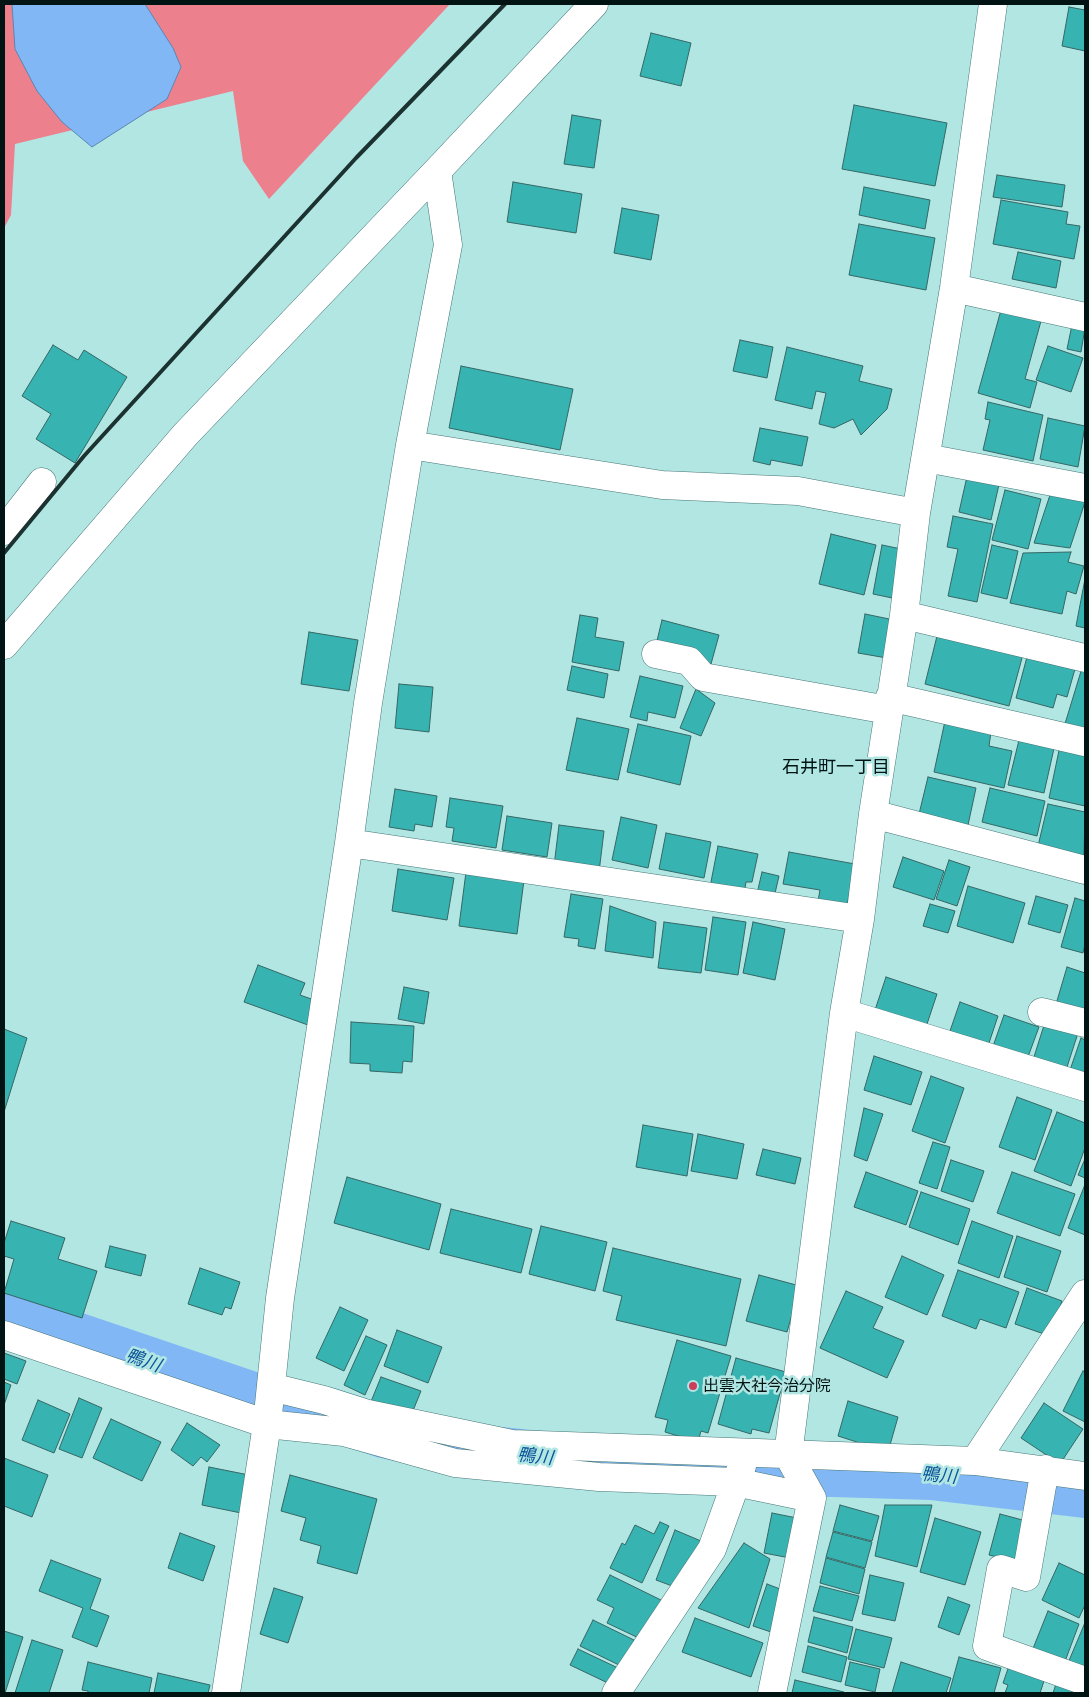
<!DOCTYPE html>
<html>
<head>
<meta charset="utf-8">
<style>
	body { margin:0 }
	#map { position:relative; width:1089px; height:1697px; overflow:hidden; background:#b1e6e3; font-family:Rubik,sans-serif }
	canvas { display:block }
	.frame { position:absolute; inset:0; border:5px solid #011312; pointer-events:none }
</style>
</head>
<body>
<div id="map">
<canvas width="1089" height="1697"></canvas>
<div class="frame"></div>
</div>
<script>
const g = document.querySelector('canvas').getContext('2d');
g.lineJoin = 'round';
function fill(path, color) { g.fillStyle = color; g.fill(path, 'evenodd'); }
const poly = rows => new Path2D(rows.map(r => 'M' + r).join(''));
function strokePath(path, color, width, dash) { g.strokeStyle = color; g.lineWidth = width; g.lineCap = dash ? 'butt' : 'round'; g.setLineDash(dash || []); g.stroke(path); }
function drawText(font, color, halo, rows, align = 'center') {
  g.font = font + ' Rubik,"Noto Sans JP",sans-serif'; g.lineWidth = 5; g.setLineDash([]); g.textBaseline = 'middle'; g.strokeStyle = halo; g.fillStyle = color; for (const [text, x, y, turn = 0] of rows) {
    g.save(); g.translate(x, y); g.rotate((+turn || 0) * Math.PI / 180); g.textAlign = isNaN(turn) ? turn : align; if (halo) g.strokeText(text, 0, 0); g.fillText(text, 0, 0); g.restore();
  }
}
const forest = poly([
	[4,4,450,4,269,199,243,161,233,91,15,144,11,215,4,228]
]);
const water = poly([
	[12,4,145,4,173,48,181,67,167,99,92,147,62,122,37,91,15,49,12,4]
]);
const river = poly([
	[4,1314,282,1408,327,1413,384,1432,461,1449,593,1462,734,1470,833,1471,931,1474,1085,1492]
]);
const building = poly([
	[1069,7,1085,10,1085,51,1062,46,1069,7],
	[651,33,691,43,681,86,640,76,651,33],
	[854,105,947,123,935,186,842,169,854,105],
	[572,115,601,120,594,168,564,164,572,115],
	[997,175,1065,185,1062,207,993,197,997,175],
	[513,182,582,194,576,233,507,222,513,182],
	[864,187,930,200,925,229,859,215,864,187],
	[1001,200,1068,212,1066,224,1080,226,1074,259,993,244,1001,200],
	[622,208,659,215,651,260,614,253,622,208],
	[859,224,935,238,926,290,849,275,859,224],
	[1018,252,1061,261,1056,288,1012,279,1018,252],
	[1001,310,1041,321,1025,379,1037,382,1030,408,978,393,1001,310],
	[1072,325,1085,328,1081,352,1067,349,1072,325],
	[740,340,773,347,767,378,733,371,740,340],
	[53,345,78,360,84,350,127,377,75,463,36,439,51,414,22,396,53,345],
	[1048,346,1083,358,1071,392,1036,380,1048,346],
	[787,347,863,366,859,381,892,389,887,409,861,435,853,419,834,428,819,424,826,393,816,391,812,409,775,400,787,347],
	[461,366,573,389,560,450,449,428,461,366],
	[988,402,1043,415,1033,461,983,450,990,420,985,419,988,402],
	[1048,418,1085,426,1078,467,1040,459,1048,418],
	[760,428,808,437,802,466,771,460,770,465,753,461,760,428],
	[968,472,1000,480,991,520,959,512,968,472],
	[1005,490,1041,499,1028,549,992,540,1005,490],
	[1051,492,1085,502,1070,548,1034,543,1051,492],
	[953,516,993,524,977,602,948,596,958,549,947,547,953,516],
	[831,534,876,545,864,595,819,584,831,534],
	[882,545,906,550,897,599,873,594,882,545],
	[992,545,1018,551,1007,599,981,593,992,545],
	[1071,552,1068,562,1084,566,1076,594,1067,591,1062,614,1010,603,1023,553,1071,552],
	[1085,579,1085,628,1076,626,1085,579],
	[865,614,894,620,887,658,858,653,865,614],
	[580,615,598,618,595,637,624,642,619,671,572,662,580,615],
	[662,620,719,635,711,664,655,649,662,620],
	[940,624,1025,647,1009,706,925,684,940,624],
	[309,632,358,640,349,691,301,684,309,632],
	[1027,657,1075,669,1067,697,1057,694,1053,708,1016,698,1027,657],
	[572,666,608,674,604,698,567,690,572,666],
	[1082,668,1085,669,1085,733,1064,727,1082,668],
	[640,676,683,686,675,718,648,712,647,721,630,717,640,676],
	[399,684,433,687,429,732,395,728,399,684],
	[696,689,715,703,701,736,680,728,696,689],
	[577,718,629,729,618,780,566,770,577,718],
	[945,721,991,732,989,746,1012,751,1004,788,934,772,945,721],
	[638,724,691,736,680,785,627,772,638,724],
	[1020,736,1055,744,1044,793,1008,785,1020,736],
	[1061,741,1085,746,1085,806,1049,798,1061,741],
	[928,777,976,788,968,825,919,814,928,777],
	[990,788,1045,801,1037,836,982,822,990,788],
	[395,789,437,796,432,827,415,824,414,831,389,827,395,789],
	[450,798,503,806,496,848,452,841,454,828,446,827,450,798],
	[1048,804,1085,812,1084,856,1038,846,1048,804],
	[507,816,552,823,547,857,502,850,507,816],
	[621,817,657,825,648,868,612,860,621,817],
	[559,825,604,831,599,872,554,866,559,825],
	[666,833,711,842,704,878,659,869,666,833],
	[718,846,758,854,752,882,746,882,744,894,710,887,718,846],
	[789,852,855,864,847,906,818,901,820,890,783,884,789,852],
	[903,857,944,871,934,900,893,887,903,857],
	[949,860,970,867,957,906,936,899,949,860],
	[398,869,454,878,447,920,392,911,398,869],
	[466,872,524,880,517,934,459,926,466,872],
	[762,872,779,876,773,902,756,898,762,872],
	[968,886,1025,903,1013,943,957,926,968,886],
	[571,894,603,899,595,949,578,946,579,939,564,937,571,894],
	[1036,896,1068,905,1060,933,1028,924,1036,896],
	[1075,898,1085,901,1085,944,1083,953,1061,947,1075,898],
	[930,904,955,911,948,933,923,926,930,904],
	[610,906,656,922,653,958,605,951,610,906],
	[713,917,746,922,738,975,705,970,713,917],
	[664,922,707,928,701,973,658,968,664,922],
	[753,922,785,929,775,980,743,973,753,922],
	[258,965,305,983,300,995,317,1001,308,1025,244,1002,258,965],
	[1067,967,1085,973,1085,1017,1054,1011,1067,967],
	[886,977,937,994,924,1033,873,1016,886,977],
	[404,987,429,992,424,1024,398,1019,404,987],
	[960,1002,998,1016,986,1052,961,1035,950,1031,960,1002],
	[1004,1015,1039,1027,1025,1065,991,1052,1004,1015],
	[1046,1019,1079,1030,1066,1070,1033,1060,1046,1019],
	[351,1022,414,1026,412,1062,403,1061,402,1073,370,1071,370,1064,350,1063,351,1022],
	[4,1029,27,1038,4,1112,4,1029],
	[1081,1038,1085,1040,1085,1079,1069,1073,1081,1038],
	[874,1056,922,1072,911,1105,864,1090,874,1056],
	[931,1076,964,1088,945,1143,912,1131,931,1076],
	[1017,1097,1052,1110,1035,1160,999,1147,1017,1097],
	[864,1108,883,1114,867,1161,854,1156,864,1108],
	[1057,1112,1085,1123,1085,1148,1071,1186,1034,1171,1057,1112],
	[643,1125,693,1134,687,1176,636,1167,643,1125],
	[698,1134,744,1144,737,1179,691,1171,698,1134],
	[933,1142,950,1147,937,1189,919,1183,933,1142],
	[763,1149,801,1158,795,1184,756,1175,763,1149],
	[1085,1159,1085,1178,1078,1175,1085,1159],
	[951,1160,984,1171,973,1202,941,1191,951,1160],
	[866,1172,918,1191,906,1225,854,1207,866,1172],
	[1012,1172,1075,1194,1060,1236,997,1213,1012,1172],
	[347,1177,441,1204,429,1250,334,1223,347,1177],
	[1084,1187,1085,1188,1085,1235,1068,1228,1084,1187],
	[921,1192,970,1209,958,1245,909,1227,921,1192],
	[451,1209,532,1229,521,1273,440,1253,451,1209],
	[11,1221,65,1238,58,1259,97,1271,82,1318,4,1293,14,1259,4,1256,4,1243,11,1221],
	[972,1221,1013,1236,999,1278,958,1263,972,1221],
	[541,1226,607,1242,595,1291,529,1274,541,1226],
	[1017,1236,1061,1251,1047,1292,1004,1277,1017,1236],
	[110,1246,146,1255,141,1276,105,1267,110,1246],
	[613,1248,741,1279,726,1346,616,1320,622,1296,603,1291,613,1248],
	[902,1256,944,1275,927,1315,885,1297,902,1256],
	[200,1268,240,1282,231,1309,225,1307,222,1315,188,1304,200,1268],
	[958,1270,1019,1292,1006,1328,980,1319,976,1329,942,1316,958,1270],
	[759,1275,800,1286,787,1332,746,1321,759,1275],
	[1027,1288,1062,1301,1050,1336,1015,1324,1027,1288],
	[846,1291,883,1307,873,1328,904,1341,887,1378,820,1348,846,1291],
	[340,1307,368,1320,344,1371,316,1358,340,1307],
	[397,1330,442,1347,428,1383,384,1366,397,1330],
	[366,1336,387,1345,365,1395,344,1385,366,1336],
	[677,1340,731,1356,708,1433,701,1431,698,1442,665,1432,668,1420,655,1417,677,1340],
	[4,1353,26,1361,17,1384,4,1379,4,1353],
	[736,1358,786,1372,769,1433,752,1429,751,1434,718,1424,736,1358],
	[1083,1371,1085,1372,1085,1422,1063,1411,1083,1371],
	[381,1377,421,1391,410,1418,370,1404,381,1377],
	[4,1382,11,1385,4,1405,4,1382],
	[79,1398,102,1408,82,1458,59,1449,79,1398],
	[38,1400,70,1414,54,1453,22,1440,38,1400],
	[848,1401,898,1417,888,1452,838,1436,848,1401],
	[1044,1403,1083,1429,1060,1464,1021,1438,1044,1403],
	[111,1419,161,1442,142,1481,93,1458,111,1419],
	[187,1423,220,1445,207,1462,201,1457,193,1466,171,1450,187,1423],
	[4,1458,48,1475,32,1517,4,1506,4,1458],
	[209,1467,254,1476,246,1514,202,1505,209,1467],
	[290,1475,377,1499,357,1574,317,1563,321,1546,300,1540,306,1518,281,1511,290,1475],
	[840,1505,879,1516,872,1541,833,1531,840,1505],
	[885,1505,932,1505,917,1567,875,1556,885,1505],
	[772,1513,797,1518,790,1558,764,1553,772,1513],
	[1000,1514,1030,1522,1020,1562,989,1555,1000,1514],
	[935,1518,981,1532,965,1585,920,1572,935,1518],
	[660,1522,669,1526,642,1583,610,1568,622,1543,625,1545,635,1525,654,1534,660,1522],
	[675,1530,701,1541,683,1590,656,1580,675,1530],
	[833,1532,872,1542,865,1568,826,1557,833,1532],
	[180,1533,215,1546,203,1581,168,1568,180,1533],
	[744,1543,770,1559,749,1628,698,1608,744,1543],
	[826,1558,865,1569,859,1594,820,1583,826,1558],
	[51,1560,101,1579,90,1609,109,1616,97,1647,72,1637,83,1608,39,1591,51,1560],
	[1059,1563,1085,1575,1085,1605,1079,1618,1042,1600,1059,1563],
	[610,1575,665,1602,645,1641,607,1623,614,1608,597,1600,610,1575],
	[870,1575,904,1583,895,1621,862,1614,870,1575],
	[767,1584,788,1592,774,1633,753,1626,767,1584],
	[820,1586,859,1596,852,1621,813,1611,820,1586],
	[274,1588,303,1597,288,1643,260,1634,274,1588],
	[948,1597,970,1605,959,1635,938,1627,948,1597],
	[1048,1611,1079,1624,1064,1664,1032,1651,1048,1611],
	[814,1617,853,1627,847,1653,808,1642,814,1617],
	[695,1618,763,1643,751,1677,682,1652,695,1618],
	[593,1620,634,1640,621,1666,580,1646,593,1620],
	[1084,1625,1085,1626,1085,1671,1068,1663,1084,1625],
	[856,1629,892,1638,884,1668,848,1659,856,1629],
	[4,1631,23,1637,5,1693,4,1693,4,1631],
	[32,1640,63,1650,49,1693,15,1693,32,1640],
	[808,1646,847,1657,841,1682,802,1672,808,1646],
	[578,1649,618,1668,610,1684,570,1665,578,1649],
	[959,1657,1001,1668,994,1693,949,1693,959,1657],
	[88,1662,152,1678,149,1693,88,1693,88,1691,82,1690,88,1662],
	[850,1662,880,1669,875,1692,845,1685,850,1662],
	[901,1662,951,1678,946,1693,892,1693,901,1662],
	[1010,1663,1046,1675,1040,1693,1005,1693,1008,1685,1003,1683,1010,1663],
	[158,1673,210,1685,208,1693,154,1693,158,1673],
	[795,1680,844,1692,843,1693,792,1693,795,1680],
	[1056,1684,1085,1693,1053,1693,1056,1684]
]);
const minor = poly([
	[954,288,1085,317],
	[410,445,662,485,798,491,916,513],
	[926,458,1085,488],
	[4,531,42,482],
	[904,615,1085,658],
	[4,645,185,435,437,171,594,4],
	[656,654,689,661,703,677,888,710],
	[890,697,1085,742],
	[873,814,1085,870],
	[349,843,860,919],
	[1042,1012,1085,1023],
	[844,1013,1085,1087],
	[4,1335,267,1424,344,1432,455,1463,599,1477,735,1482,812,1498],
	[271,1387,324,1400,368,1414,512,1444,975,1461,1085,1476],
	[975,1461,1085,1294],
	[1045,1469,1026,1577,1001,1569,987,1646,1085,1681],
	[226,1693,267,1424,280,1298,349,843,368,703,410,445,448,245,437,171],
	[616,1693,712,1549,742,1466],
	[772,1693,812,1498,788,1455,844,1013,860,919,873,814,904,615,916,513,954,288,993,4]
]);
const rail = poly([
	[4,553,84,456,356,158,505,4]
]);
const markers = [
	[693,1386,5,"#cd3d5b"]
];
const poiNames = [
	["出雲大社今治分院",703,1386]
];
const neighbourhoodNames = [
	["石井町一丁目",836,768]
];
const waterNames = [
	["鴨川",143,1361,19],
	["鴨川",535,1457,6],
	["鴨川",939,1476,5]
];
fill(forest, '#ec808d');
fill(water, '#82b7f6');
strokePath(water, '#5b86b2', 1);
strokePath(river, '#82b7f6', 52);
fill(building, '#37b3b1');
strokePath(building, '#356765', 1);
strokePath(minor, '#467776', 29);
strokePath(minor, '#fff', 28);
strokePath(rail, '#1b3231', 4);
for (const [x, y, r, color] of markers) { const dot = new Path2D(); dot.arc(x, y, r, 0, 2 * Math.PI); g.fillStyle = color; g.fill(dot); strokePath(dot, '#b1e6e3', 2); }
drawText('16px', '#011312', '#b1e6e3', poiNames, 'left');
drawText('18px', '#011312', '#b1e6e3', neighbourhoodNames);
drawText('italic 18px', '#0c5499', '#b1e6e3', waterNames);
</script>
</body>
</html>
